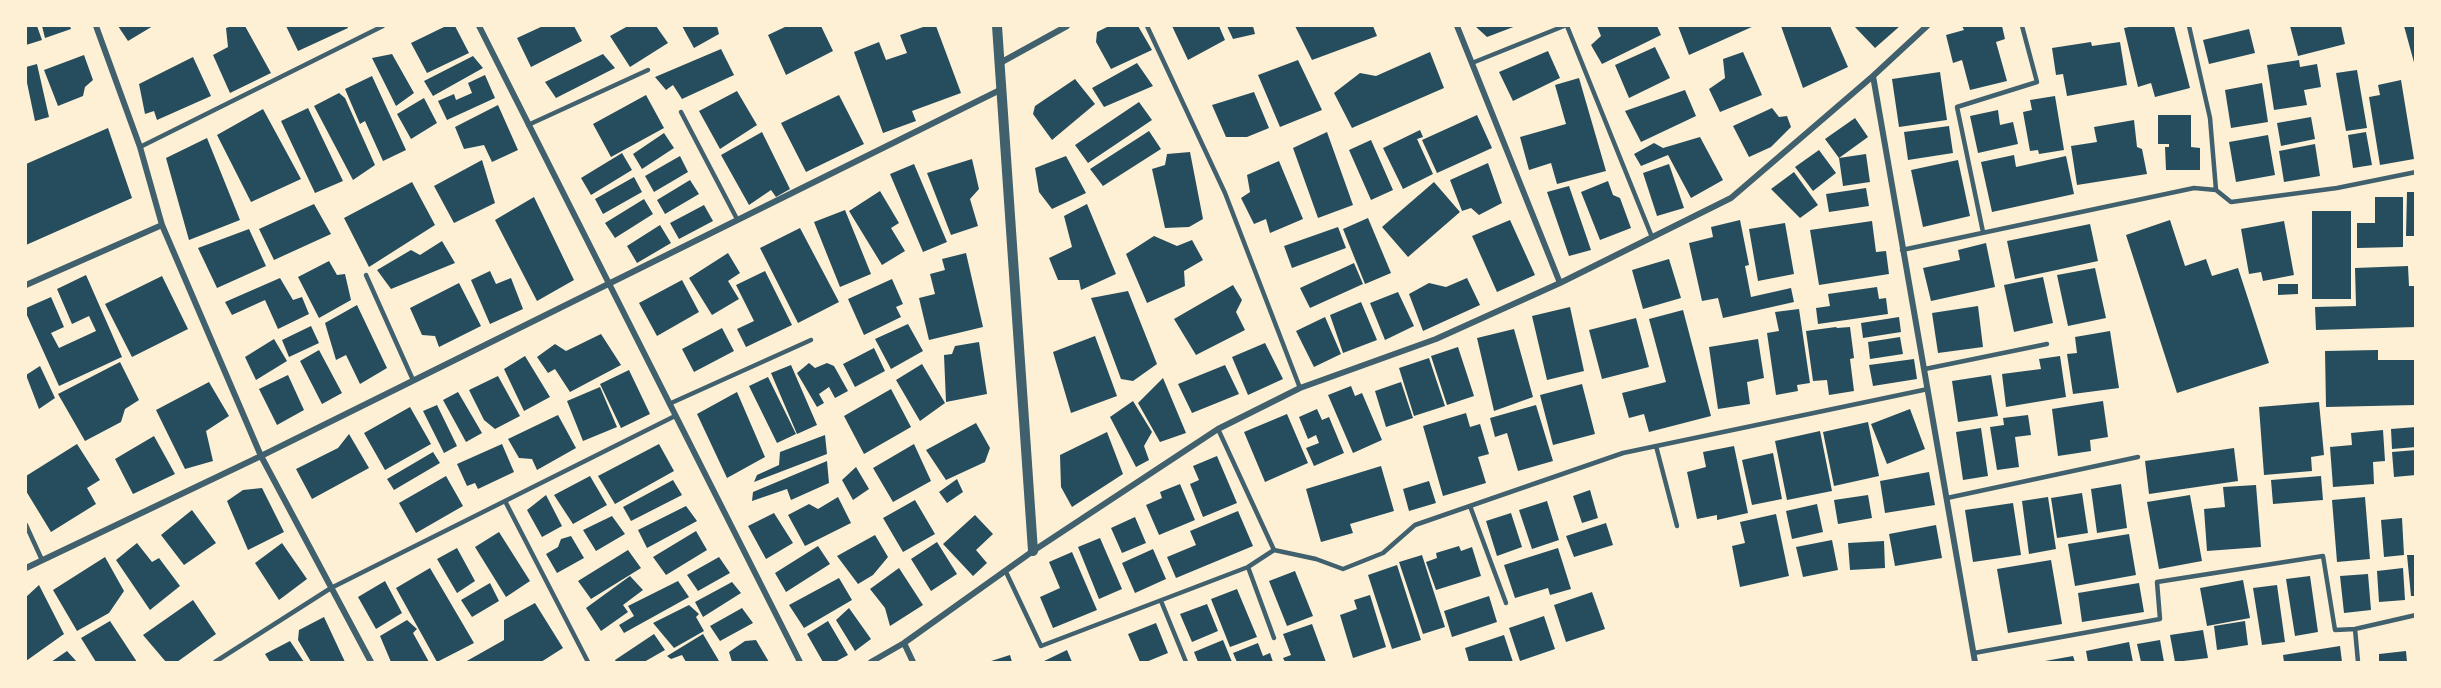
<!DOCTYPE html>
<html>
<head>
<meta charset="utf-8">
<style>
	body { margin:0 }
	#map { position:relative; width:2441px; height:688px; overflow:hidden; background:#fdf0d5; font-family:"Golos Text",sans-serif }
	canvas { display:block }
	.frame { position:absolute; inset:0; border:27px solid #fdf0d5; pointer-events:none }
</style>
</head>
<body>
<div id="map">
<canvas width="2441" height="688"></canvas>
<div class="frame"></div>
</div>
<script>
const g = document.querySelector('canvas').getContext('2d');
g.lineJoin = 'round';
function fill(path, color) { g.fillStyle = color; g.fill(path, 'evenodd'); }
const poly = rows => new Path2D(rows.map(r => 'M' + r).join(''));
function strokePath(path, color, width, dash) { g.strokeStyle = color; g.lineWidth = width; g.lineCap = dash ? 'butt' : 'round'; g.setLineDash(dash || []); g.stroke(path); }
const building = poly([
	[26,26,37,26,42,40,26,45],
	[42,26,70,26,71,29,45,38],
	[118,26,153,26,128,41],
	[232,26,245,26,271,73,230,93,213,55,228,47,226,28],
	[286,26,347,26,348,28,298,51],
	[446,26,455,26,469,53,427,73,411,43],
	[543,26,574,26,582,41,531,67,517,38],
	[628,26,656,26,668,43,630,67,610,36],
	[682,26,717,26,719,34,694,48],
	[787,26,821,26,833,51,786,75,768,35],
	[926,26,936,26,961,93,912,111,916,121,883,133,854,52,879,42,886,60,907,53,900,35],
	[1109,26,1138,26,1152,50,1111,69,1096,42,1097,32],
	[1172,26,1219,26,1225,40,1188,60],
	[1227,26,1253,26,1255,34,1233,39],
	[1295,26,1373,26,1377,36,1312,60],
	[1475,26,1516,26,1487,37],
	[1597,26,1657,26,1661,35,1602,64,1591,45,1601,36],
	[1678,26,1754,26,1689,55],
	[1781,26,1830,26,1848,67,1803,88],
	[1854,26,1900,26,1875,48],
	[1962,26,2002,26,2005,39,1996,42,2007,81,1970,90,1962,60,1953,63,1946,35,1964,30],
	[2134,26,2174,26,2190,88,2155,97,2151,83,2138,87,2124,28],
	[2290,26,2341,26,2345,44,2298,56],
	[2404,26,2416,26,2416,66,2415,66],
	[2249,29,2255,53,2209,64,2203,40],
	[2091,42,2092,46,2120,42,2127,85,2067,96,2063,74,2056,75,2052,48],
	[1655,47,1670,78,1629,98,1615,65],
	[721,49,734,75,682,99,673,85,666,90,655,77],
	[1548,51,1560,78,1513,101,1499,72],
	[1430,52,1444,88,1352,128,1334,93,1360,73,1376,76],
	[1743,52,1762,95,1720,112,1709,89,1725,78,1723,59],
	[392,54,414,93,396,106,372,58],
	[603,54,615,68,556,98,545,82],
	[84,55,93,80,85,87,83,96,58,106,44,70],
	[473,56,483,68,433,96,424,81],
	[193,57,211,96,157,120,154,111,145,114,139,84],
	[1298,60,1322,110,1280,127,1258,75],
	[2299,60,2300,67,2317,64,2321,87,2304,90,2307,105,2274,110,2267,65],
	[1137,63,1153,86,1104,107,1092,88],
	[37,64,49,117,35,121,26,78,26,67],
	[2357,70,2367,128,2346,131,2336,73],
	[1940,72,1947,120,1899,127,1892,79],
	[485,75,495,98,447,120,438,101,454,94,456,100,472,93,468,83],
	[372,76,406,150,383,161,365,121,360,124,345,89],
	[1579,78,1606,171,1557,184,1551,163,1529,170,1520,137,1566,124,1555,85],
	[1075,79,1095,104,1052,140,1033,114,1035,106],
	[2401,80,2414,159,2380,165,2369,97,2380,95,2378,85],
	[2262,83,2268,122,2231,128,2225,90],
	[1685,90,1696,116,1641,142,1625,111],
	[737,91,757,125,720,149,699,111],
	[1254,92,1269,128,1247,137,1226,137,1212,105],
	[339,93,345,98,375,165,353,180,314,106],
	[646,95,664,128,611,157,593,124],
	[839,95,864,144,806,172,781,123],
	[2055,96,2064,150,2039,154,2038,150,2030,151,2023,112,2032,110,2030,100],
	[424,98,437,123,411,139,397,114],
	[1139,102,1152,120,1088,163,1075,145],
	[498,105,518,150,492,162,484,145,464,149,455,127],
	[308,108,343,181,315,193,281,121],
	[1772,108,1779,117,1787,116,1791,127,1771,147,1749,157,1733,126],
	[263,109,301,179,251,202,217,135],
	[1998,110,2000,125,2013,122,2018,144,1978,153,1970,116],
	[1477,115,1492,148,1437,173,1422,140],
	[2158,115,2191,115,2191,147,2200,148,2200,170,2166,170,2165,147,2169,147,2169,144,2158,144],
	[2311,117,2315,139,2281,146,2277,123],
	[1855,118,1868,137,1839,158,1825,139],
	[2134,120,2137,147,2142,149,2147,174,2077,185,2071,146,2097,142,2094,127],
	[1949,126,1953,153,1908,160,1904,132],
	[108,128,132,198,26,245,26,164],
	[1420,130,1423,137,1417,139,1433,174,1403,189,1383,148],
	[1149,131,1161,149,1103,186,1090,169],
	[762,132,790,189,776,197,771,190,749,205,721,155],
	[1327,132,1353,205,1318,218,1293,148],
	[2366,132,2372,165,2353,168,2348,135],
	[664,133,674,148,642,169,633,154],
	[2268,135,2275,175,2236,182,2229,142],
	[1700,137,1723,180,1691,198,1668,155,1641,166,1634,154,1654,143,1663,148],
	[207,138,240,220,189,240,166,158],
	[1371,140,1393,190,1371,200,1349,150],
	[2315,144,2320,176,2284,182,2279,151],
	[1819,150,1836,173,1813,191,1795,167],
	[1190,152,1203,219,1189,227,1165,228,1152,169,1165,165,1167,154],
	[622,153,632,170,591,195,581,178],
	[1866,154,1870,182,1843,186,1839,158],
	[2014,155,2016,167,2066,156,2074,194,1992,212,1981,162],
	[680,156,688,172,654,192,645,176],
	[1066,156,1086,193,1052,209,1039,192,1035,168],
	[972,159,979,189,970,199,978,226,951,235,927,173],
	[482,160,495,203,454,223,434,186],
	[1958,160,1970,216,1923,227,1911,170],
	[1279,161,1303,219,1270,233,1266,219,1254,224,1241,198,1250,192,1247,175],
	[1488,163,1502,203,1479,215,1471,208,1462,211,1450,180],
	[914,164,947,242,923,252,890,174],
	[1669,164,1684,208,1657,216,1643,173],
	[1794,172,1818,205,1800,218,1771,189],
	[634,177,642,192,603,214,595,199],
	[690,180,699,194,665,214,657,200],
	[1608,181,1613,195,1620,198,1631,228,1600,240,1581,192],
	[412,182,435,225,369,267,344,218],
	[1434,182,1460,212,1408,257,1382,227],
	[1569,186,1591,250,1569,256,1547,192],
	[1866,188,1869,206,1829,212,1826,194],
	[880,191,899,223,891,228,905,251,882,265,849,211],
	[2407,192,2416,192,2416,236,2406,236],
	[534,197,574,280,537,301,495,220],
	[2375,197,2403,197,2403,247,2357,248,2357,223,2375,223],
	[644,199,653,214,615,238,605,223],
	[314,204,331,234,274,260,259,229],
	[1087,204,1116,274,1081,290,1079,280,1058,280,1049,258,1072,247,1064,216],
	[704,205,713,221,679,239,670,223],
	[845,210,871,274,840,287,814,222],
	[2312,211,2351,211,2351,299,2312,299],
	[1368,218,1391,273,1365,284,1343,229],
	[1510,220,1535,275,1497,292,1472,236],
	[1740,220,1749,265,1745,266,1751,297,1791,288,1794,302,1723,318,1718,298,1702,301,1689,243,1713,237,1711,227],
	[2170,220,2185,266,2206,259,2212,276,2238,268,2269,363,2177,393,2126,235],
	[1872,221,1876,252,1886,251,1889,274,1819,285,1810,230],
	[2284,221,2294,275,2263,281,2261,272,2249,274,2241,229],
	[1785,223,1794,274,1758,281,1749,229],
	[2090,224,2098,261,2015,279,2007,241],
	[660,225,671,243,637,263,627,246],
	[1338,227,1346,248,1292,268,1284,246],
	[800,228,839,302,798,323,760,248],
	[249,229,266,266,217,288,198,248],
	[1154,236,1177,246,1192,240,1203,260,1184,271,1185,286,1147,303,1126,254],
	[442,241,455,263,391,289,377,270,411,250,420,255],
	[1986,243,1995,287,1931,301,1923,268,1960,260,1958,250],
	[728,253,740,273,728,281,739,299,712,315,689,278],
	[966,253,983,327,929,340,919,298,935,294,930,274,945,270,942,259],
	[1669,259,1681,298,1643,309,1632,270],
	[329,261,337,275,345,274,351,300,319,318,298,277],
	[1354,263,1363,284,1310,308,1300,288],
	[2408,266,2409,286,2416,286,2416,327,2316,330,2315,307,2356,306,2355,268],
	[2095,268,2106,318,2068,326,2057,275],
	[490,271,496,284,511,278,523,309,490,324,471,280],
	[765,271,792,325,746,347,737,329,754,321,736,285],
	[86,275,122,357,59,386,26,313,26,308,51,297,64,327,51,333,59,348,96,331,89,316,72,324,57,289],
	[162,276,188,329,132,357,105,304],
	[2043,277,2053,323,2014,332,2004,285],
	[280,278,293,300,302,297,309,314,278,329,265,300,232,315,225,302],
	[1467,278,1480,305,1423,331,1409,294,1429,283,1446,287],
	[892,279,903,304,896,307,901,317,864,335,848,299],
	[682,280,699,312,657,336,639,303],
	[459,283,481,326,439,347,435,336,422,335,410,308],
	[2278,284,2298,284,2298,294,2278,295],
	[1233,285,1242,300,1236,312,1245,330,1196,355,1174,319],
	[1877,287,1879,299,1886,298,1888,314,1818,324,1816,308,1830,306,1828,294],
	[1128,291,1157,364,1133,381,1121,379,1091,298],
	[1398,292,1414,326,1385,340,1370,303],
	[1361,302,1377,340,1343,353,1330,315],
	[357,305,387,368,360,384,346,355,336,360,325,323],
	[1978,306,1983,347,1938,353,1932,313],
	[1570,307,1584,371,1547,380,1532,316],
	[1799,309,1810,383,1797,385,1798,391,1776,395,1767,333,1779,331,1775,312],
	[1683,310,1711,416,1649,432,1644,414,1629,418,1622,393,1666,382,1649,319],
	[1325,317,1341,354,1314,367,1296,331],
	[1899,317,1901,332,1863,338,1861,323],
	[1636,318,1649,367,1602,379,1589,330],
	[908,324,923,351,891,369,875,339],
	[311,326,319,343,289,357,282,340],
	[1836,327,1837,328,1850,327,1854,358,1850,359,1854,391,1829,395,1827,380,1813,381,1806,331],
	[722,328,734,351,694,372,682,349],
	[1514,329,1533,397,1494,411,1477,338],
	[2110,331,2119,388,2073,394,2067,354,2077,353,2075,337],
	[601,334,621,365,570,392,555,369,548,373,537,357,555,344,566,351],
	[1095,336,1117,396,1071,413,1053,352],
	[1900,337,1903,354,1870,359,1868,342],
	[274,339,287,361,256,380,245,357],
	[1758,339,1764,378,1747,382,1750,404,1718,409,1709,347],
	[979,342,987,394,946,402,944,355,952,354,955,346],
	[1265,343,1283,379,1248,395,1232,357],
	[1458,347,1474,396,1447,405,1431,356],
	[874,348,885,371,855,387,843,364],
	[319,350,342,393,322,404,300,361],
	[2378,350,2378,360,2416,360,2416,405,2326,407,2325,351],
	[525,356,550,397,524,411,504,369],
	[2060,356,2066,397,2006,407,2002,374,2041,369,2039,359],
	[1429,358,1445,406,1414,416,1399,368],
	[1914,359,1917,379,1873,386,1869,365],
	[120,362,139,400,125,409,121,422,85,441,58,394],
	[809,363,815,368,827,363,834,366,848,391,835,398,829,387,819,394,824,403,817,407,797,373],
	[922,364,945,403,920,421,896,380],
	[791,365,817,425,797,434,771,373],
	[1225,365,1239,394,1192,413,1178,384],
	[40,366,55,398,39,409,26,375],
	[629,370,650,414,621,428,600,384],
	[288,375,304,410,277,425,259,389],
	[1991,375,1998,416,1958,422,1952,381],
	[498,376,520,416,495,429,484,420,469,390],
	[768,377,796,434,777,443,749,386],
	[1163,378,1186,433,1160,442,1138,403],
	[209,382,229,416,206,431,213,461,185,469,156,410],
	[1401,382,1413,418,1386,427,1375,391],
	[1582,384,1595,434,1553,445,1540,395],
	[1351,386,1355,396,1362,393,1382,440,1353,453,1328,395],
	[600,387,617,427,583,441,567,401],
	[891,389,911,427,864,454,844,416],
	[458,392,482,433,466,442,443,400],
	[737,392,765,457,727,478,697,414],
	[1133,401,1152,432,1144,446,1149,460,1136,467,1110,417],
	[2103,401,2108,437,2090,440,2091,451,2058,456,2052,409],
	[2319,402,2324,455,2311,457,2312,471,2264,475,2259,407],
	[437,405,457,446,444,453,423,411],
	[1536,405,1553,461,1518,471,1507,433,1495,437,1490,418],
	[410,407,431,444,385,470,364,433],
	[1317,409,1322,420,1329,417,1344,453,1314,466,1306,448,1319,443,1316,435,1308,439,1299,417],
	[1910,409,1925,449,1887,464,1871,424],
	[1466,413,1470,427,1480,424,1489,454,1478,457,1486,483,1443,496,1423,426],
	[1287,414,1308,463,1265,482,1244,432],
	[558,415,576,448,537,470,532,459,519,458,508,439],
	[2028,415,2031,435,2015,437,2019,467,1997,470,1990,427,2004,425,2003,418],
	[1868,422,1879,476,1834,486,1823,432],
	[976,423,990,448,985,462,946,480,926,450],
	[2416,427,2416,447,2392,449,2391,429],
	[1981,428,1988,476,1963,480,1956,432],
	[2383,430,2385,461,2373,462,2374,484,2333,487,2330,447,2352,445,2351,433],
	[1820,431,1832,491,1787,500,1775,441],
	[1107,432,1123,474,1072,507,1061,487,1060,455],
	[349,434,369,468,312,499,296,469,338,448],
	[825,435,827,454,754,482,757,475,779,465,780,452],
	[154,436,175,474,133,494,115,459],
	[77,444,100,480,87,488,96,504,51,532,26,491,26,476],
	[502,444,514,472,478,489,475,483,467,486,457,464],
	[659,444,674,471,615,504,598,476],
	[914,444,931,481,893,502,873,468],
	[1734,446,1748,513,1717,520,1717,515,1697,519,1687,472,1706,467,1703,452],
	[2234,448,2238,481,2149,494,2145,461],
	[2416,450,2416,475,2394,477,2392,452],
	[433,452,440,463,394,490,387,479],
	[1773,453,1782,499,1752,505,1742,460],
	[1217,456,1237,503,1203,517,1190,484,1199,480,1193,466],
	[827,461,829,483,791,500,787,489,752,501,753,492],
	[1381,466,1394,511,1350,524,1353,533,1321,542,1306,489],
	[856,467,869,489,853,500,842,480],
	[1929,472,1935,505,1885,513,1880,481],
	[446,476,463,506,416,533,399,503],
	[590,476,607,505,573,524,554,495],
	[2321,476,2323,500,2273,504,2271,480],
	[957,479,963,492,947,503,939,492],
	[673,480,682,495,631,521,623,507],
	[1429,481,1436,503,1409,511,1403,489],
	[1180,484,1195,520,1159,535,1146,505,1162,498,1160,492],
	[2121,484,2127,528,2097,533,2091,489],
	[2256,485,2261,547,2207,551,2204,509,2225,507,2223,487],
	[262,488,284,532,248,550,227,501,243,490],
	[1590,490,1598,518,1582,523,1573,496],
	[2082,493,2088,533,2057,538,2051,498],
	[546,495,562,526,542,537,527,510],
	[1868,495,1872,518,1838,524,1834,500],
	[2190,495,2202,561,2159,569,2147,502],
	[838,497,851,523,805,546,788,515,809,504,818,509],
	[2048,497,2056,549,2029,554,2022,501],
	[2365,497,2370,559,2337,562,2332,500],
	[915,500,935,534,903,552,883,518],
	[1547,501,1559,540,1532,549,1519,510],
	[2013,503,2021,555,1973,562,1965,510],
	[1817,504,1823,532,1792,539,1786,511],
	[686,506,697,521,647,548,638,530],
	[192,510,216,543,184,565,161,535],
	[1238,511,1253,546,1176,578,1167,557,1196,545,1190,531],
	[774,513,793,543,766,559,748,526],
	[1511,513,1522,547,1497,556,1486,521],
	[1776,514,1789,576,1740,587,1732,546,1745,543,1740,522],
	[975,515,993,534,976,550,987,563,973,576,943,544],
	[612,516,625,534,596,551,583,530],
	[1135,517,1146,543,1122,553,1111,528],
	[2402,518,2404,555,2384,557,2381,520],
	[1606,523,1613,545,1574,557,1566,536],
	[1936,525,1942,558,1895,566,1889,534],
	[696,531,707,550,666,575,653,557],
	[499,532,530,581,506,597,475,547],
	[2129,534,2136,575,2075,586,2068,544],
	[875,535,888,557,873,575,858,584,837,556],
	[571,536,584,558,557,573,546,554,558,547,561,539],
	[1100,538,1122,589,1099,599,1078,547],
	[1832,540,1838,570,1803,577,1796,547],
	[1884,541,1885,568,1850,570,1848,543],
	[937,542,957,574,931,591,911,559],
	[137,543,152,562,159,558,180,586,150,610,116,560],
	[282,543,307,579,279,600,255,563],
	[818,546,830,564,786,592,775,573],
	[1459,546,1461,551,1472,547,1481,576,1436,590,1426,562,1437,558,1436,553],
	[457,548,475,581,457,593,437,559],
	[1558,548,1571,589,1550,595,1548,588,1515,598,1504,565],
	[1153,549,1166,579,1135,593,1122,563],
	[628,550,641,568,591,599,578,581],
	[1072,552,1097,610,1053,628,1040,597,1060,588,1049,562],
	[1422,555,1445,627,1423,634,1399,562],
	[2407,555,2416,555,2416,596,2411,596],
	[105,557,124,591,109,613,77,631,53,590],
	[719,557,730,573,698,591,687,575],
	[2051,560,2062,624,2008,633,1997,569],
	[1397,565,1421,640,1392,649,1368,575],
	[430,568,474,643,437,662,396,588],
	[899,568,923,605,890,626,885,608,870,589],
	[2403,568,2405,600,2379,602,2377,571],
	[1295,571,1313,616,1287,626,1269,581],
	[2368,574,2371,610,2344,613,2340,576],
	[630,576,643,590,623,605,628,612,601,631,586,608],
	[2310,576,2318,632,2295,636,2286,579],
	[839,578,852,600,804,628,789,605],
	[2243,580,2250,618,2207,626,2200,588],
	[385,581,402,613,376,629,358,597],
	[678,581,689,597,624,633,619,625,634,616,628,606],
	[732,582,741,593,703,617,695,602],
	[490,583,499,601,472,617,461,600],
	[2139,583,2144,612,2082,622,2078,593],
	[39,585,64,634,26,661,26,597],
	[2277,585,2285,642,2262,645,2253,588],
	[1237,589,1257,637,1230,647,1211,599],
	[1592,592,1605,629,1566,642,1554,605],
	[1370,595,1386,647,1353,658,1340,615,1357,609,1354,600],
	[1489,596,1497,622,1452,637,1444,611],
	[193,600,216,634,177,662,166,662,143,635],
	[535,603,563,648,541,662,465,662,504,640,504,620],
	[1207,604,1218,631,1192,642,1180,614],
	[689,605,699,614,696,617,704,631,674,648,653,623],
	[742,608,753,623,720,641,710,626],
	[849,608,871,639,855,651,836,620],
	[1544,616,1555,649,1520,661,1509,628],
	[324,617,345,662,311,662,298,640,299,630],
	[407,620,417,629,413,633,429,662,391,662,380,636],
	[110,621,137,662,96,662,81,638],
	[828,621,848,655,835,662,823,662,807,634],
	[2245,621,2248,645,2217,650,2214,626],
	[1156,623,1168,653,1146,662,1140,662,1128,634],
	[1312,624,1326,662,1285,662,1283,658,1291,655,1283,634],
	[2203,630,2208,658,2175,662,2170,635],
	[654,634,665,650,644,662,616,662,615,660],
	[703,634,719,661,715,662,686,662,682,655,671,659,667,656],
	[1504,635,1513,662,1469,662,1465,648],
	[756,640,769,662,732,662,729,652,745,641],
	[1223,640,1232,662,1198,662,1194,652],
	[2160,640,2164,662,2141,662,2137,644],
	[290,641,304,662,270,662,265,654],
	[2129,642,2133,662,2088,662,2086,651],
	[1258,643,1263,656,1270,653,1273,662,1237,662,1233,653],
	[2340,646,2342,662,2284,662,2283,655],
	[1067,650,1072,662,1042,662],
	[67,651,77,662,51,662],
	[2406,651,2407,662,2379,662,2379,654],
	[1010,655,1012,662,988,662],
	[2073,656,2075,662,2045,662,2045,661]
]);
const service = poly([
	[1147,26,1225,193,1300,388],
	[1567,26,1652,237],
	[2189,26,2210,118,2216,190],
	[1472,63,1564,26],
	[681,112,737,219],
	[528,125,648,70],
	[140,147,383,26],
	[1983,232,1957,107,2037,82,2022,26],
	[1902,250,2194,188,2216,190,2231,202,2337,188,2416,172],
	[366,275,413,380],
	[1925,369,2047,344],
	[669,404,811,340],
	[1218,429,1274,550],
	[1656,446,1677,526],
	[1947,498,2138,457],
	[505,501,588,662],
	[1470,506,1506,603],
	[26,525,42,560],
	[1248,567,1274,638],
	[1006,572,1041,646,1248,567,1274,550,1316,559,1343,569,1383,553,1415,525,1623,453,1928,389],
	[1161,601,1186,662],
	[2355,629,2358,662],
	[1974,653,2160,619,2157,582,2323,556,2335,630,2355,629,2416,615],
	[215,662,331,588,675,416]
]);
const minor = poly([
	[96,26,140,147,162,225,261,456,371,662],
	[479,26,800,662],
	[1457,26,1560,283],
	[1000,63,1067,26],
	[1873,76,1975,662],
	[26,285,162,225],
	[26,568,261,456,1002,89],
	[904,643,913,662],
	[871,662,904,643,1033,551,1218,429,1300,388,1436,339,1560,283,1731,198,1873,76,1927,26]
]);
const tertiary = poly([
	[997,26,1033,551]
]);
fill(building, '#264d5e');
strokePath(service, '#3f606c', 4.5);
strokePath(minor, '#3f606c', 6);
strokePath(tertiary, '#3f606c', 10);
</script>
</body>
</html>
